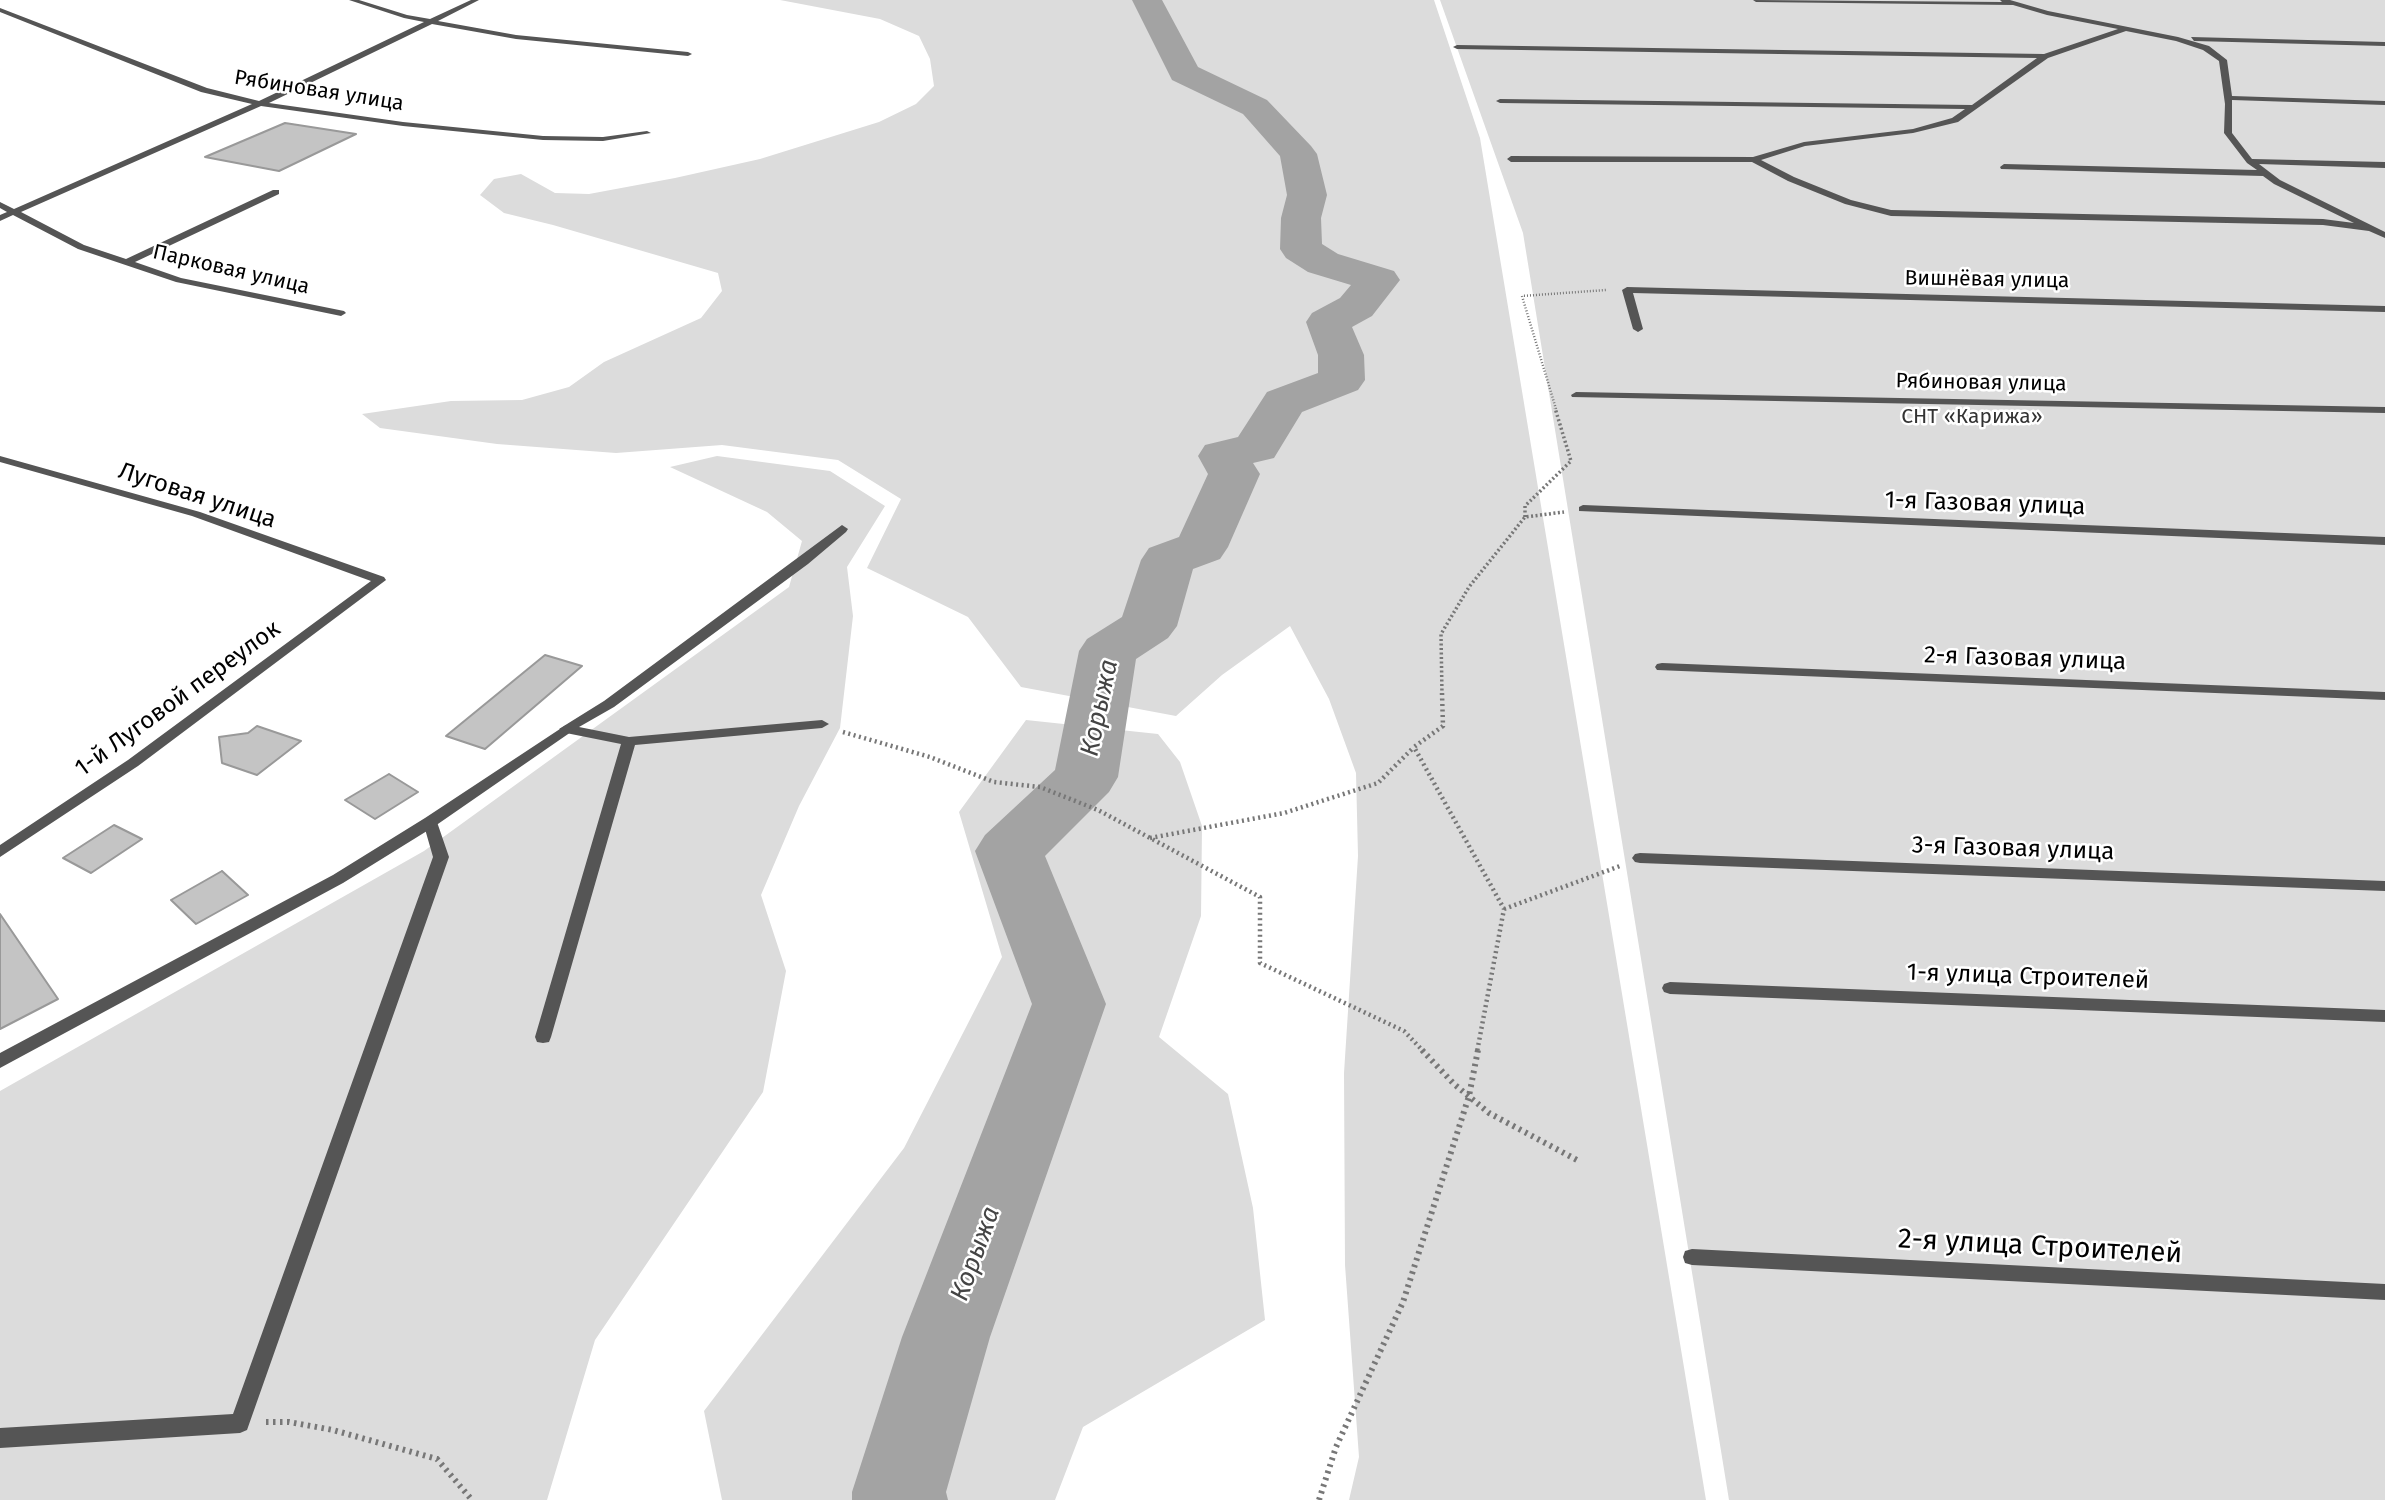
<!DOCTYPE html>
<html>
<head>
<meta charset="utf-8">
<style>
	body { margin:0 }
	canvas { display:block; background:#fff }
</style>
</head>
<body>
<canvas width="2385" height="1500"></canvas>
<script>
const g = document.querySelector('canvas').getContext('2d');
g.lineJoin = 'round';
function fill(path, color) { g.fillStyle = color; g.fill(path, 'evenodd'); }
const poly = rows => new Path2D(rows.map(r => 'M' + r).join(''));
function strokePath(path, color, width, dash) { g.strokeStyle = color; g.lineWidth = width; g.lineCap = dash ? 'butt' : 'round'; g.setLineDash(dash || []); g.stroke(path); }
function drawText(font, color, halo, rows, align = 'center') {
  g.font = font + ' "Fira Sans",sans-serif'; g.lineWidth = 5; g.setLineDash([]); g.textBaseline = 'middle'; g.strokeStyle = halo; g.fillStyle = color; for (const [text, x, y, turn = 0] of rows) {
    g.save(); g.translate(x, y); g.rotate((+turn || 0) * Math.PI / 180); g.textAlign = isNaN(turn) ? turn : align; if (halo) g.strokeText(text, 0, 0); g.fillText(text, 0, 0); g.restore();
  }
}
const green = poly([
	[780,0,1434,0,1480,138,1706,1500,1349,1500,1359,1457,1345,1265,1344,1073,1358,856,1356,773,1329,699,1290,626,1222,675,1176,716,1021,687,968,617,867,568,901,499,838,460,722,445,616,453,497,444,380,428,362,414,451,401,522,400,569,387,604,362,701,318,722,291,718,273,553,225,504,213,480,195,494,179,521,174,555,193,589,194,675,178,760,159,879,122,916,104,934,86,930,59,919,36,880,19],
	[1440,0,2385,0,2385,1500,1729,1500,1523,233],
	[717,456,830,471,885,506,847,567,853,616,840,728,799,806,761,895,786,971,763,1092,595,1340,547,1500,0,1500,0,1091,424,851,789,587,802,541,767,512,670,467],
	[1026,720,1158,734,1180,762,1202,826,1201,916,1159,1037,1228,1094,1253,1208,1265,1320,1083,1427,1055,1500,722,1500,704,1411,904,1148,1002,957,959,812]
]);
const river = poly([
	[1132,0,1162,0,1198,67,1267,100,1311,146,1317,154,1327,195,1321,218,1322,244,1338,254,1394,271,1400,280,1372,316,1352,327,1364,355,1365,380,1358,390,1302,412,1274,458,1253,463,1260,474,1228,547,1220,559,1193,569,1177,626,1168,638,1136,659,1118,777,1109,792,1045,856,1106,1004,990,1337,946,1492,948,1500,852,1500,852,1492,902,1337,1032,1004,975,851,985,835,1055,770,1079,651,1087,639,1122,617,1141,560,1149,548,1179,537,1208,474,1198,456,1205,445,1238,437,1267,392,1318,373,1318,355,1306,322,1312,313,1340,298,1351,285,1308,272,1286,258,1280,249,1281,218,1287,195,1280,156,1243,114,1172,80,1132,0]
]);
const building = poly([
	[285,123,356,134,279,171,205,157,285,123],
	[545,655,582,666,485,749,446,736,545,655],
	[257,726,301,741,257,775,222,763,219,737,248,733,257,726],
	[389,774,418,792,375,819,345,800,389,774],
	[114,825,142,839,91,873,63,858,114,825],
	[222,871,248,895,196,924,171,900,222,871],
	[0,914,58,999,0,1029,0,914]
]);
const pathFar3 = poly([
	[1556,409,1522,296,1606,290]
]);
const pathFar2 = poly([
	[1525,517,1525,506,1571,461,1555,408],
	[1442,695,1441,634,1469,587,1525,517,1564,512]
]);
const pathFar1 = poly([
	[1442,693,1443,726,1414,747,1504,909,1477,1052],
	[843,732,930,757,994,782,1040,787,1098,810,1260,897,1260,963,1404,1031,1424,1052],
	[1150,838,1284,813,1378,783,1414,747],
	[1504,909,1620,866]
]);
const path = poly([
	[1422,1050,1454,1084,1489,1113,1577,1160],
	[266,1422,289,1422,333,1430,437,1459,472,1500],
	[1319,1500,1336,1447,1403,1302,1469,1096,1478,1050]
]);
const service = poly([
	[842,525,848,529,846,532,808,564,614,707,579,727,629,737,822,720,829,724,822,728,635,745,551,1037,549,1042,543,1043,537,1042,535,1037,621,744,566,733,559,729,604,701,842,525],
	[430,817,437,822,449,857,247,1430,240,1433,0,1448,0,1428,233,1414,433,857,423,822,430,817]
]);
const minor = poly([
	[349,0,359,0,407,15,430,19,471,0,479,0,438,21,516,35,688,52,692,54,688,56,516,39,432,24,269,103,403,122,543,136,603,137,647,131,651,133,603,141,543,140,403,126,261,106,21,212,84,245,126,259,273,190,279,190,279,194,135,262,181,278,344,311,346,313,341,316,176,282,78,249,13,215,0,221,0,215,7,212,0,208,0,202,14,209,252,104,201,92,0,12,0,8,207,88,259,101,424,22,404,18,349,0],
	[1753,0,2002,2,2000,0,2010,0,2048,11,2178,37,2209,46,2227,60,2232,96,2385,101,2385,105,2232,100,2232,133,2252,159,2385,162,2385,168,2259,164,2280,180,2385,232,2385,238,2369,231,2323,225,1891,216,1845,204,1788,181,1752,162,1511,162,1507,159,1511,156,1753,157,1804,142,1913,129,1952,118,1965,109,1500,103,1496,101,1500,99,1972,105,2037,58,1457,49,1453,47,1457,45,2044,54,2118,29,2047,15,2013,5,1756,2,1753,0],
	[2126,31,2176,41,2203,50,2219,61,2225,104,2224,133,2247,163,2257,170,2004,164,2000,167,2001,169,2263,176,2274,184,2354,223,2323,219,1891,210,1851,200,1794,177,1761,160,1805,146,1913,133,1958,122,2048,58,2126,31],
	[2191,37,2385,42,2385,46,2194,41,2191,37],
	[1627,287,2385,306,2385,312,1633,293,1643,329,1638,332,1633,329,1622,290,1627,287],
	[1576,392,2385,407,2385,413,1572,397,1571,395,1576,392],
	[0,456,200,512,384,577,386,580,138,766,0,857,0,845,128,760,371,581,192,516,0,462,0,456],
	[1583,505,2385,537,2385,545,1579,511,1579,507,1583,505],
	[1662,663,2385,692,2385,700,1657,670,1655,667,1657,664,1662,663],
	[566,725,573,729,571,732,435,826,343,883,0,1068,0,1053,333,875,425,818,566,725],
	[1640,853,2385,881,2385,891,1640,863,1635,862,1632,858,1635,854,1640,853],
	[1670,982,2385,1010,2385,1022,1670,994,1664,992,1662,988,1664,984,1670,982],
	[1692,1249,2385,1284,2385,1300,1692,1265,1685,1263,1683,1257,1685,1251,1692,1249]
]);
const farStreetnames = [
	["Рябиновая улица",319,91,9],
	["Парковая улица",231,270,13],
	["Вишнёвая улица",1987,280,1],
	["Рябиновая улица",1981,383,1]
];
const farParknames = [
	["СНТ «Карижа»",1972,417]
];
const streetNames = [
	["Луговая улица",197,496,18],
	["1-я Газовая улица",1985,504,2],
	["2-я Газовая улица",2025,659,2],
	["1-й Луговой переулок",178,699,-36],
	["3-я Газовая улица",2013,849,2],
	["1-я улица Строителей",2028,977,2]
];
const waterNames = [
	["Корыжа",1100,708,-78],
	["Корыжа",976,1254,-70]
];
const nearStreetnames = [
	["2-я улица Строителей",2040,1247,3]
];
fill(green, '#dcdcdc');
fill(river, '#a3a3a3');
fill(building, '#c4c4c4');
strokePath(building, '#999', 2);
strokePath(pathFar3, '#777', 2.5, [1, 2]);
strokePath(pathFar2, '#777', 3.5, [2, 2.5]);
strokePath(pathFar1, '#777', 4.5, [2, 3.5]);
strokePath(path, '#777', 6, [2.5, 4.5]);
fill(service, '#555');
fill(minor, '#555');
drawText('21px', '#000', '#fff', farStreetnames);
drawText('21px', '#333', '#fff', farParknames);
drawText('24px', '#000', '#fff', streetNames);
drawText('italic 26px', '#444', '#fff', waterNames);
drawText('28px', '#000', '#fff', nearStreetnames);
</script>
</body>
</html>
